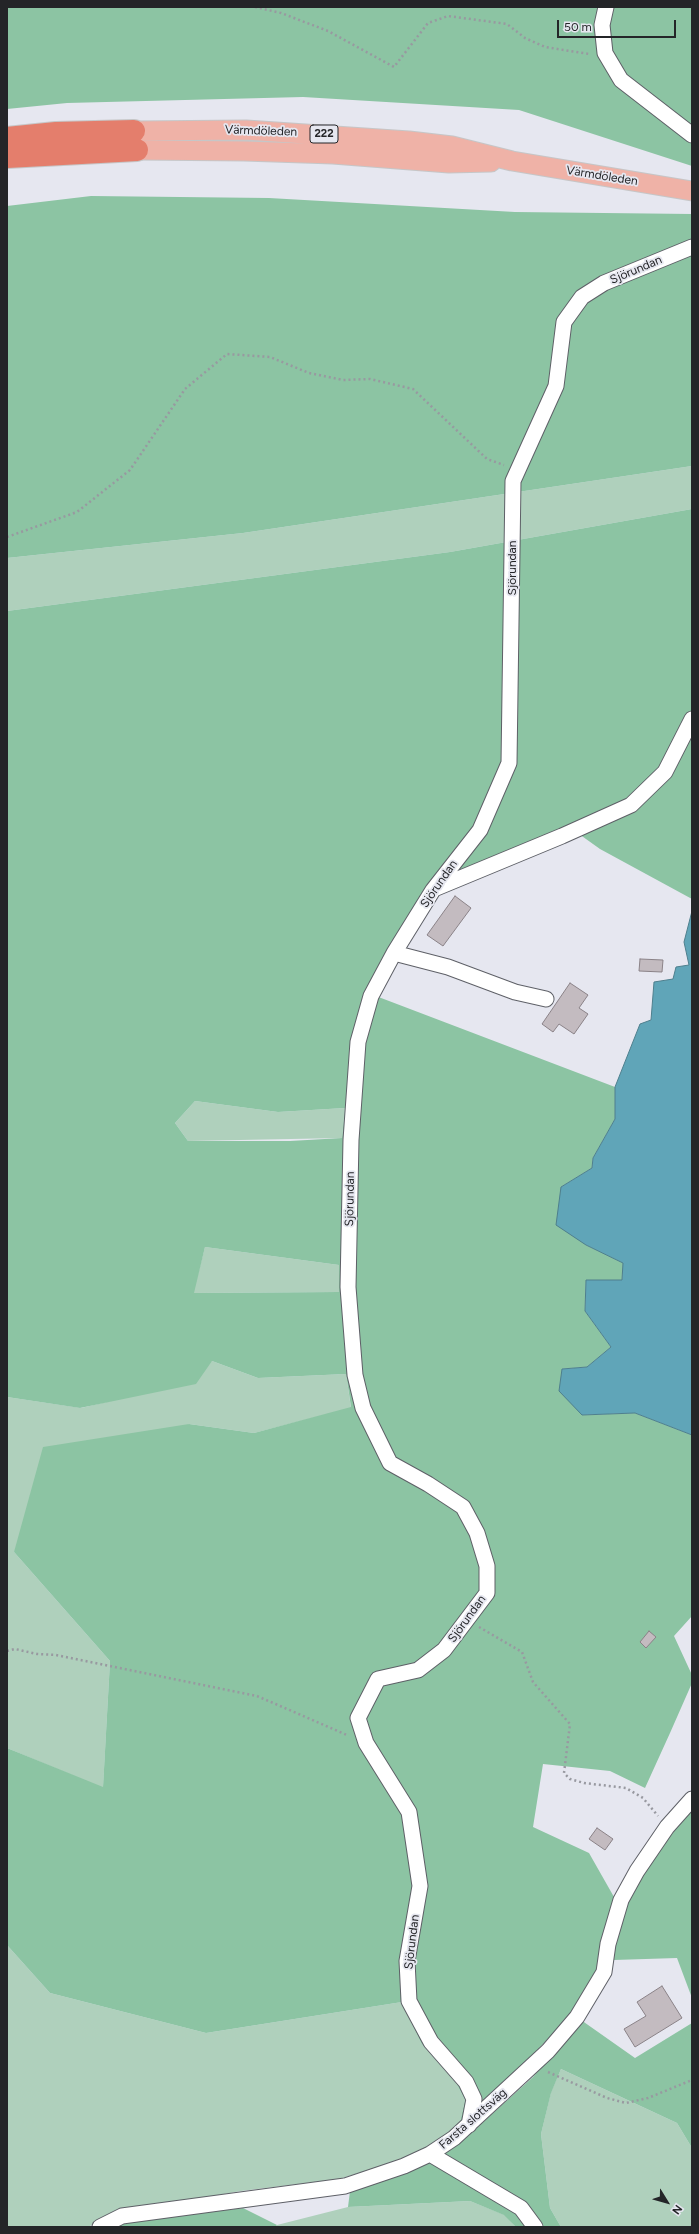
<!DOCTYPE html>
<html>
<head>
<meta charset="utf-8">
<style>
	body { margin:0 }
	#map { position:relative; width:699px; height:2234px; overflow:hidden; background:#e6e7f0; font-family:Figtree,sans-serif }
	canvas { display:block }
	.frame { position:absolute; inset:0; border:8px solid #242528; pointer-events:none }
	.north { position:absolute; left:647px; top:2182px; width:40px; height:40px; -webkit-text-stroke:3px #e6e7f0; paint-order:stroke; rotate:127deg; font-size:11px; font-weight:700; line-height:16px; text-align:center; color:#242528 }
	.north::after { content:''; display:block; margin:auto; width:14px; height:18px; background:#242528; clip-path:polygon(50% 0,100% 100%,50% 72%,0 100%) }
	.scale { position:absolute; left:557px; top:20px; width:119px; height:18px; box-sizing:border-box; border:2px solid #242528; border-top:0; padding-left:5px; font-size:12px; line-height:14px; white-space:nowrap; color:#242528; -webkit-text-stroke:3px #e6e7f0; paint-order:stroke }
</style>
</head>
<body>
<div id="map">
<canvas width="699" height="2234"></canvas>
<div class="frame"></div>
<div class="north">N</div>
<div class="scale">50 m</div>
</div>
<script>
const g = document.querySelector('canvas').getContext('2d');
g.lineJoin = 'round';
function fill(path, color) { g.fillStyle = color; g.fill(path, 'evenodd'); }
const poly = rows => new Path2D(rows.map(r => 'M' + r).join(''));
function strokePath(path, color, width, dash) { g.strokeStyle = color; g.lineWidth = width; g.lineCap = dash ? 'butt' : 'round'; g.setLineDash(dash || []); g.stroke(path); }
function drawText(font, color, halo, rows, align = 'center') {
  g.font = font + ' Figtree,sans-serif'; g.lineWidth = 3.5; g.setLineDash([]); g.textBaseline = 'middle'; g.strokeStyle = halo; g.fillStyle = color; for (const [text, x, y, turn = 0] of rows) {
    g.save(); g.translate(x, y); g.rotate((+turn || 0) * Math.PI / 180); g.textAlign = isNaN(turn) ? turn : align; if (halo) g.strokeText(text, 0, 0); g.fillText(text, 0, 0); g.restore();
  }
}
const green = poly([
	[692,466,692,509,450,552,7,611,7,558,243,533],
	[195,1101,278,1112,345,1108,342,1138,188,1141,175,1123],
	[205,1247,339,1265,339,1292,193,1293],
	[212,1361,258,1378,346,1374,351,1408,254,1433,189,1424,14,1552,110,1661,103,1788,7,1748,7,1397,81,1408,119,1399],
	[7,1945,50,1993,206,2033,402,2002,421,2043,456,2083,465,2100,459,2126,420,2155,339,2179,241,2191,113,2214,88,2227,7,2227],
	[561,2069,677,2123,692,2148,692,2227,561,2227,550,2208,541,2134,551,2092],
	[470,2201,505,2215,516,2227,275,2227,277,2225,348,2207]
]);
const forest = poly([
	[7,7,692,7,692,166,519,110,303,97,67,103,7,109],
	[91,196,269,198,515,212,692,214,692,466,243,533,7,558,7,206],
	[692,509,692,899,600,849,572,829,432,882,368,993,615,1087,615,1119,593,1158,592,1168,561,1187,586,1245,624,1263,622,1280,586,1281,585,1311,611,1347,587,1367,562,1369,582,1415,635,1413,692,1435,692,1616,674,1636,692,1675,692,1683,670,1733,645,1788,610,1771,543,1764,533,1827,589,1853,614,1897,595,1974,572,2013,530,2058,459,2126,465,2100,456,2083,421,2043,402,2002,206,2033,50,1993,7,1945,7,1748,103,1787,110,1661,14,1552,43,1447,189,1424,254,1433,351,1407,346,1374,258,1378,212,1361,196,1384,80,1408,7,1397,7,611,450,552],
	[195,1101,278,1112,345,1108,342,1138,290,1141,188,1141,175,1123],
	[205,1247,339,1265,339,1292,194,1293],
	[692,1806,692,1998,677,1958,614,1960,615,1944,625,1905,643,1871],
	[581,2020,635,2058,692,2023,692,2148,677,2123,561,2069,551,2093,541,2134,550,2208,561,2227,516,2227,504,2215,470,2201,348,2207,350,2191,430,2161,460,2143,533,2077],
	[243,2208,277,2225,275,2227,116,2227,127,2222]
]);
const water = poly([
	[692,911,692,1435,635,1413,582,1415,559,1391,562,1369,587,1367,611,1347,585,1311,586,1280,622,1280,623,1263,586,1245,556,1225,561,1187,592,1168,593,1158,615,1119,615,1087,640,1024,651,1020,654,982,673,979,676,967,689,965,684,942,692,911]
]);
const building = poly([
	[455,896,471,908,443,946,427,935,455,896],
	[640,959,663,960,662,972,639,971,640,959],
	[570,983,588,995,579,1008,588,1014,574,1034,559,1024,553,1032,542,1024,570,983],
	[649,1631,656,1637,646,1648,640,1642,649,1631],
	[597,1828,613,1839,605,1850,589,1839,597,1828],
	[662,1986,682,2018,635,2047,624,2029,646,2016,637,2002,662,1986]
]);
const path = poly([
	[255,7,281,13,328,31,394,67,428,23,448,16,507,24,525,38,545,47,589,54],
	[7,537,77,512,130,470,185,389,227,354,270,357,309,373,343,380,370,379,413,389,487,459,504,465],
	[479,1627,522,1652,533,1682,570,1724,564,1773,570,1779,584,1783,626,1788,643,1798,658,1816],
	[7,1651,15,1649,37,1654,56,1655,257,1696,347,1735],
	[548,2072,607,2098,626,2103,648,2098,692,2080]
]);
const minor = poly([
	[606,7,602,25,605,53,621,80,692,135],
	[434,889,562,836,631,805,665,772,692,719],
	[394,953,448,967,515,992,546,999],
	[469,2125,474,2099,466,2082,431,2042,409,2001,407,1961,420,1886,409,1812,366,1743,358,1718,378,1679,418,1670,444,1650,487,1593,487,1566,477,1533,463,1507,428,1484,390,1463,363,1408,355,1375,348,1287,351,1140,358,1042,371,996,394,953,433,890,480,830,509,763,513,481,556,386,564,322,582,297,604,283,692,247],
	[430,2154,521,2208,535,2227],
	[100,2227,122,2216,345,2186,404,2166,430,2154,454,2138,548,2051,577,2017,604,1972,608,1944,621,1900,637,1871,667,1827,692,1799]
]);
const major = poly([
	[134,131,246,130,409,141,452,146,512,161,692,191],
	[137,150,244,151,333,154,449,163,491,162]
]);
const highway = poly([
	[7,138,56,133,134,131],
	[7,157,137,150]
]);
const shields = [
	[324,134,28]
];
const shieldNames = [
	["222",324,134]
];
const streetNames = [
	["Värmdöleden",261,131,2],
	["Värmdöleden",602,176,9],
	["Sjörundan",636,270,-23],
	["Sjörundan",512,568,-90],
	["Sjörundan",439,884,-55],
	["Sjörundan",350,1199,-89],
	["Sjörundan",467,1619,-54],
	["Sjörundan",412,1942,-83],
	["Farsta slottsväg",473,2119,-41]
];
fill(green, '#afd0bc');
fill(forest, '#8cc4a3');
fill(water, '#60a5b8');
strokePath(water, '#4e7f8d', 1);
fill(building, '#c3bbc0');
strokePath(building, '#8a8287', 1);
strokePath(minor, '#5e6067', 17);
strokePath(major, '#c6c6c7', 21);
strokePath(highway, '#c6c6c7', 24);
strokePath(path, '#9899a0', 2.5, [2, 3]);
strokePath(minor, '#fff', 15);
strokePath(major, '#efb2a7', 19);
strokePath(highway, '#e47e6c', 22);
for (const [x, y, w] of shields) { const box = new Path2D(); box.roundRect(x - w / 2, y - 9, w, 18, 3); g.fillStyle = '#e6e7f0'; g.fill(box); strokePath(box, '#242528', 1); }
drawText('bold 11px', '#242528', null, shieldNames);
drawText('12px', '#242528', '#e6e7f0', streetNames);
</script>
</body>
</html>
